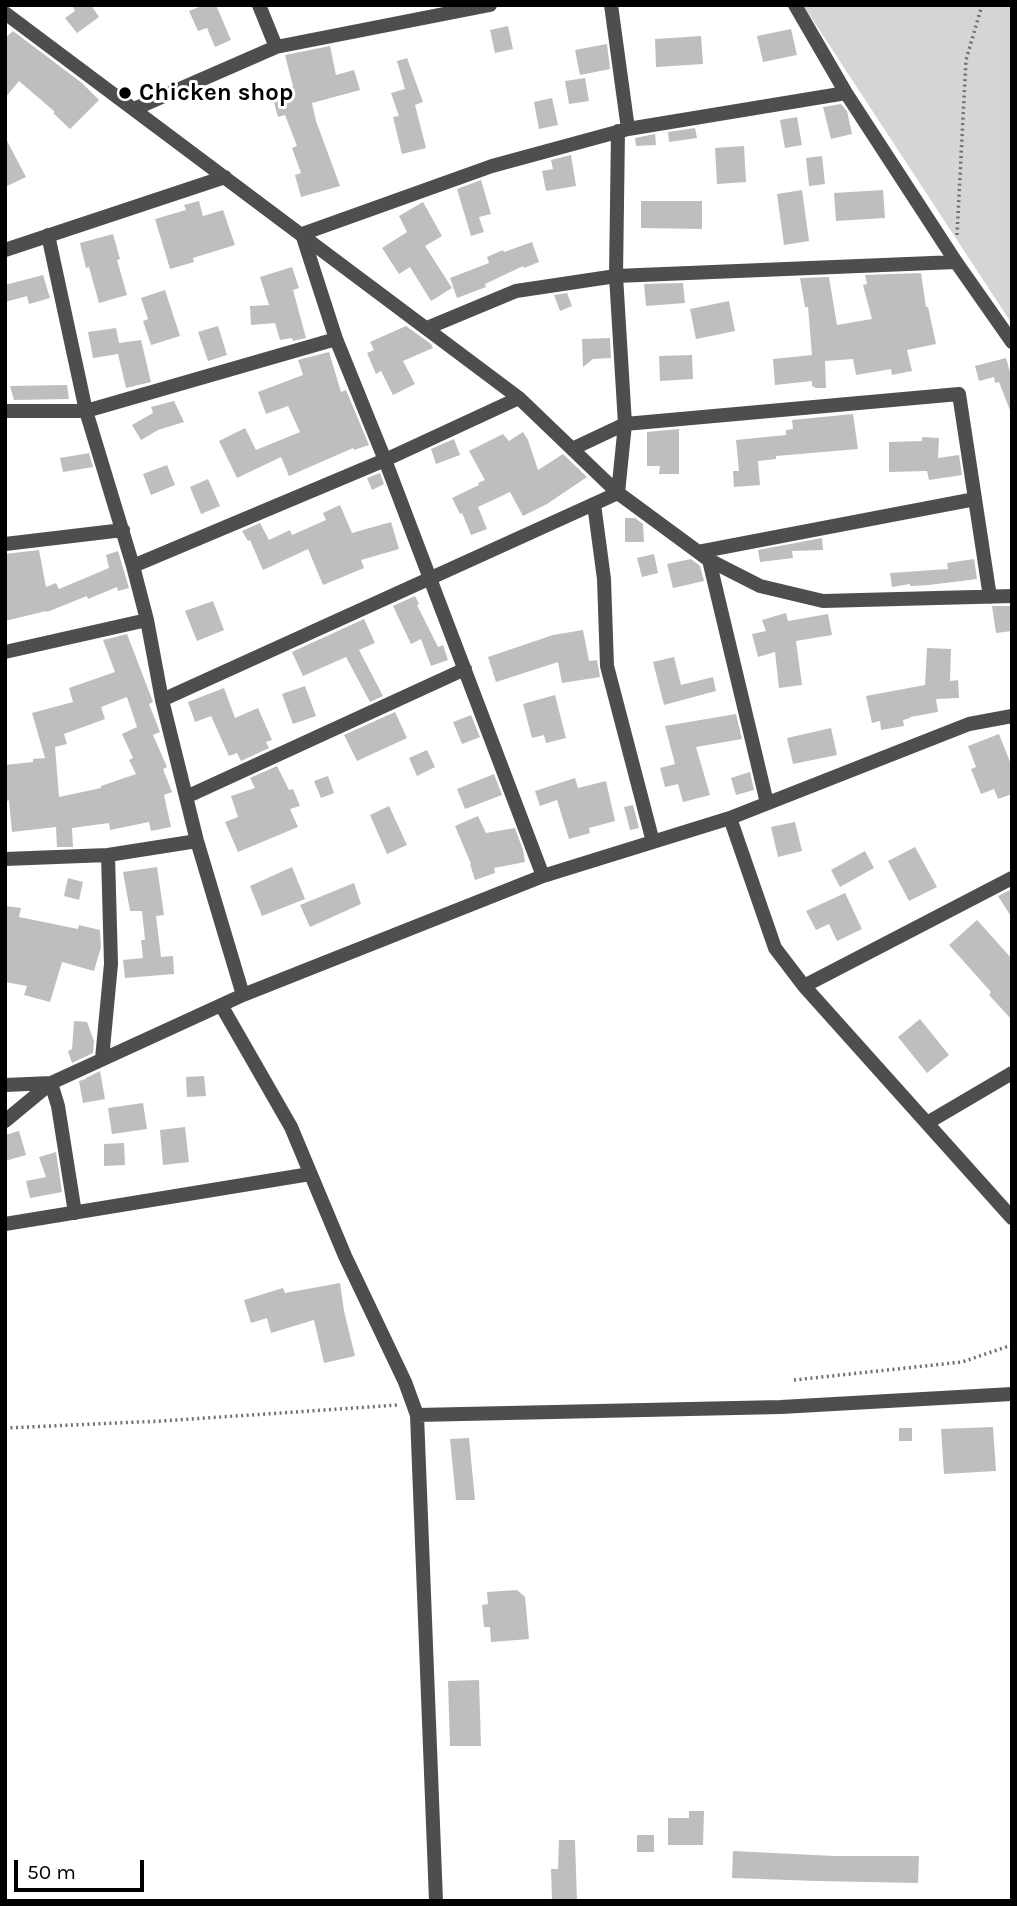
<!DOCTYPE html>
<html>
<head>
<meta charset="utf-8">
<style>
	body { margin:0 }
	#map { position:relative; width:1017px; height:1906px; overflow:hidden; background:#fff; font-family:Karla,sans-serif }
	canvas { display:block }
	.frame { position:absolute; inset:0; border:7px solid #000; pointer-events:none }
	.scale { position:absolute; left:14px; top:1860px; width:130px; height:32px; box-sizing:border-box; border:4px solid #000; border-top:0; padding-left:9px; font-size:21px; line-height:24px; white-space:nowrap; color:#000; -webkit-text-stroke:5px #fff; paint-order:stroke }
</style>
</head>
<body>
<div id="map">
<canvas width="1017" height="1906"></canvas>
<div class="frame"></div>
<div class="scale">50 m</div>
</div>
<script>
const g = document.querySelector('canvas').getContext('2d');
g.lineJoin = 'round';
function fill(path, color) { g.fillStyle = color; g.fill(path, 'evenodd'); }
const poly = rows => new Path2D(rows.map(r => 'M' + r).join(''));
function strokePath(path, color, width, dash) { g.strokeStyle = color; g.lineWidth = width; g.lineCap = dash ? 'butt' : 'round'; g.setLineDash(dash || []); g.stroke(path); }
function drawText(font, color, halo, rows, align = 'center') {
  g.font = font + ' Karla,sans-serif'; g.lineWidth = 6; g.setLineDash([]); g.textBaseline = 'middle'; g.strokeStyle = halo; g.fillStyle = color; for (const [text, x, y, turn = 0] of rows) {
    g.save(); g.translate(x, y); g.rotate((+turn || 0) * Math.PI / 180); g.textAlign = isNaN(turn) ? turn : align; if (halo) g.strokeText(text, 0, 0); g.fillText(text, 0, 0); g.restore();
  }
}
const green = poly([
	[803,5,1012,5,1012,324]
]);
const building = poly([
	[72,5,91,5,99,17,77,33,65,18,75,11],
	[204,5,216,5,231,40,215,47,207,28,198,31,189,11],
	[508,26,513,49,495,53,490,30],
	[791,29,797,55,763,62,757,36],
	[13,31,82,83,99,100,70,129,53,113,55,112,19,81,5,98,5,38],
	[701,36,703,64,656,67,655,39],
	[607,44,610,69,580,75,575,50],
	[330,46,336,75,354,70,360,90,312,103,316,121,340,186,301,197,295,175,301,173,292,148,297,146,285,115,278,117,271,92,293,86,285,55],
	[407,58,423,102,415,105,426,148,402,154,393,117,399,116,391,93,405,89,397,61],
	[585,78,589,101,569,104,565,81],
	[552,98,558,125,539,129,534,102],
	[841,104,847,111,852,134,831,139,823,107],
	[797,117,802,145,785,148,780,120],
	[695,128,697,138,669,142,668,132],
	[655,134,656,145,636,146,635,138],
	[5,137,26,177,5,187],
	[744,146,746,182,717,184,715,148],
	[571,155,576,186,546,191,542,171,553,169,551,160],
	[822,156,825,184,809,186,806,158],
	[481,180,491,214,479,217,484,232,471,236,457,189],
	[802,190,809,241,784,245,777,194],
	[883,190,885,218,836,221,834,193],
	[199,201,203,216,223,210,235,245,193,258,194,262,170,269,155,219,186,210,184,205],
	[641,201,702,201,702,229,641,228],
	[423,202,442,236,425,246,452,288,431,301,410,267,399,274,382,248,407,232,399,216],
	[113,234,120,259,117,260,127,295,99,303,89,267,86,268,80,243],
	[532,242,539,262,524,268,523,266,485,284,486,287,457,298,450,278,489,263,487,257,503,250,504,252],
	[292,267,299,288,293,290,306,338,293,341,292,338,280,340,275,323,251,325,250,306,269,305,260,277],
	[921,273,926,307,928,307,936,344,907,350,912,371,892,375,891,369,856,375,853,359,825,361,826,388,815,388,814,386,812,387,812,381,775,385,773,359,812,355,808,307,805,307,800,278,829,277,837,325,872,319,863,285,867,284,865,275],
	[43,275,50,298,29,304,27,296,5,302,5,285],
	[683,283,685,303,646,306,644,284],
	[165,290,180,336,151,345,143,321,148,319,141,298],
	[567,293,572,306,560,311,554,295],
	[729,301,735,331,696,339,690,309],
	[218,326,227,355,208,361,198,332],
	[406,326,431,344,433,348,403,361,415,384,393,395,381,371,376,374,367,353,374,350,370,342],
	[116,328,119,343,141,340,151,382,126,388,118,354,93,358,88,332],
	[610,338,611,358,593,359,583,367,582,339],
	[329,352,341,392,346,390,369,445,354,450,353,448,289,476,281,457,237,478,219,441,245,428,256,450,300,432,288,406,266,414,258,392,303,375,298,360],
	[692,355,693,379,660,381,659,356],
	[1006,358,1012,379,1011,413,999,382,995,383,994,377,979,381,975,366],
	[67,385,69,399,14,400,10,386],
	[174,401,184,422,158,430,141,440,132,425,153,413,151,407],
	[853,414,858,449,776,456,776,459,758,461,760,485,734,487,733,471,739,471,736,440,786,435,786,430,793,429,792,420],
	[679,429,679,474,659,474,660,466,647,466,647,432],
	[523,432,528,440,538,470,563,454,587,477,547,504,523,516,510,492,478,507,487,529,471,535,462,513,460,514,452,498,479,485,478,483,485,480,469,451,503,434,509,441],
	[922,437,939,438,938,458,959,455,962,475,929,480,927,471,889,472,889,442,922,441],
	[454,439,460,455,436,464,431,449],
	[89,453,93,467,63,472,60,458],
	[167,465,175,485,151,495,143,474],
	[380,473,384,484,372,490,367,478],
	[208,479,220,506,201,514,190,487],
	[340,505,352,533,391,522,399,549,361,560,364,568,323,585,308,549,263,570,250,540,248,541,242,531,260,523,269,540,290,530,292,535,326,520,323,513],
	[625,518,635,518,643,524,644,542,625,542],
	[822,538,823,550,792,551,793,558,760,562,758,550],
	[39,550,46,587,56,583,59,589,109,568,106,555,118,551,129,588,118,591,117,587,88,599,87,596,47,612,46,611,5,621,5,554],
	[654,554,658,573,642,577,637,558],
	[691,559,700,566,704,581,673,588,667,564],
	[974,559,977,579,929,585,910,586,910,584,892,587,890,573,948,569,947,563],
	[415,596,419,604,417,605,438,647,443,645,448,660,431,666,421,639,411,644,393,606],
	[213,601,224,630,197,641,185,611],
	[992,606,1012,606,1012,631,996,633],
	[786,613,788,621,828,614,832,635,796,641,802,685,779,688,775,652,758,657,752,634,766,631,762,620],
	[364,619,375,643,359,650,383,696,370,702,346,657,303,676,292,652],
	[583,630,589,661,597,660,600,677,562,683,558,662,496,682,488,657,553,635],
	[127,634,153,702,149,704,160,732,153,735,167,767,163,769,172,792,164,795,171,827,151,831,149,822,110,830,109,823,72,828,73,847,57,847,56,827,12,832,9,800,7,801,5,765,33,762,33,759,45,758,32,713,73,702,69,688,115,672,103,640],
	[127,697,137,727,122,734,133,758,129,760,136,774,101,786,101,788,59,797,55,747,67,744,64,734,105,719,101,707],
	[927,648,951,649,950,681,958,680,959,698,936,699,938,712,910,717,910,718,903,720,904,726,881,730,880,721,872,723,866,696,925,685],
	[674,657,681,685,713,677,716,691,664,705,653,662],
	[305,686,316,716,293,724,282,694],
	[224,688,235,718,258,708,272,740,266,742,269,748,241,761,237,753,229,756,211,716,195,722,188,702],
	[555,695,566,738,546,743,544,735,532,738,523,704],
	[395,712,407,738,357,761,344,735],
	[736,714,742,739,696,747,710,795,683,802,678,784,665,787,660,768,675,764,665,726],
	[471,715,480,737,462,744,453,722],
	[831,728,837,755,793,764,787,738],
	[999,734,1012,767,1012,794,998,799,994,789,981,794,971,769,976,767,968,746],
	[427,750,435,767,417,776,409,758],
	[277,766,289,790,293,789,300,806,290,809,298,827,238,852,225,822,238,817,231,796,255,788,250,778],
	[750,772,754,790,736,795,731,778],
	[494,774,502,795,465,809,457,789],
	[328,776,334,793,321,798,314,781],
	[575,778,578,788,606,781,615,821,589,828,590,833,569,839,557,800,540,806,535,791],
	[633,805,639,828,630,830,624,807],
	[389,806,407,845,387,854,370,815],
	[478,816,486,833,515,828,523,850,525,862,494,868,495,873,475,880,470,864,471,864,455,826],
	[795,822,802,851,778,857,771,827],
	[915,847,937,887,909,901,888,861],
	[865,851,874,868,840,887,831,870],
	[157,867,164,915,156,916,161,957,173,956,174,974,125,978,123,960,143,958,141,940,145,940,142,911,130,911,123,872],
	[292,867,305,899,262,916,250,886],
	[68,878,83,882,79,900,64,896],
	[354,883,361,904,310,927,300,905],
	[1012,889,1012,918,998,896],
	[845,893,862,929,837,941,829,924,816,930,806,911],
	[5,906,21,908,19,917,78,929,79,925,100,930,101,947,94,971,62,962,50,1002,24,995,27,986,5,982],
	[977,920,1012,959,1012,1020,989,995,991,992,949,945],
	[920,1019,949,1055,927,1073,898,1037],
	[74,1021,87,1022,94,1041,93,1053,72,1063,68,1051,72,1049],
	[100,1071,105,1099,83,1103,79,1081,86,1079,86,1078],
	[204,1076,206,1096,187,1097,186,1077],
	[143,1103,147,1129,112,1134,108,1108],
	[185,1127,189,1162,163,1165,160,1130],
	[19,1131,26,1155,5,1161,5,1135],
	[124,1143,125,1165,104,1166,104,1144],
	[56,1152,62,1192,30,1198,26,1181,46,1177,39,1157],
	[340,1283,344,1311,355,1356,324,1363,314,1320,271,1333,267,1318,251,1323,244,1300,283,1288,285,1293],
	[993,1427,996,1471,944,1474,941,1429],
	[899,1428,912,1428,912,1441,899,1441],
	[469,1438,475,1500,456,1500,450,1439],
	[517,1590,525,1597,529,1639,491,1642,490,1627,484,1627,482,1605,488,1604,487,1592],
	[479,1680,481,1746,450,1746,448,1681],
	[689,1811,704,1811,703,1845,668,1845,668,1818,689,1818],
	[637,1835,654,1835,654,1852,637,1852],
	[559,1840,575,1840,577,1901,552,1901,551,1869,558,1869],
	[733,1851,834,1856,919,1856,918,1883,817,1881,732,1878]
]);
const path = poly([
	[957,235,966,60,982,5],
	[794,1380,962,1362,1012,1345],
	[5,1428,162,1421,398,1405]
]);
const minor = poly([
	[259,5,276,47],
	[611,5,628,129],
	[795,5,846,93,956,262,1012,342],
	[5,13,519,398,618,493,709,560,760,586,823,601,1012,596],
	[134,109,276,47,490,5],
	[48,235,86,411,133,566,147,620,162,700,197,841,243,995],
	[5,250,225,177],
	[427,328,516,291,616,276,956,262],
	[5,411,86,411,336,339],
	[572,449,625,424,959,394,990,597],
	[594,504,604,579,607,666,653,842],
	[5,544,123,530],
	[698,552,975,499],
	[709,560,767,803],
	[133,566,385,460,519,398],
	[5,652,147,620],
	[162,700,618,493,625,424,616,276,618,131],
	[186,797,465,669],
	[730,818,775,948,804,986,1012,1218],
	[5,859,108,855,197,841],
	[543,876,385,460,336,339,302,234,492,166,628,129,846,93],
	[804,986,1012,878],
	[221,1005,291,1127,345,1256,405,1382,417,1415,436,1901],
	[102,1059,111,964,108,855],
	[5,1085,51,1083,243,995,543,876,730,818,969,724,1012,716],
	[5,1121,51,1083,58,1106,75,1213],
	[927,1123,1012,1073],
	[5,1224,310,1174],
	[417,1415,781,1407,1012,1394]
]);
const markers = [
	[125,93,7,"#000"]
];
const poiNames = [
	["Chicken shop",139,93]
];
fill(green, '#d5d5d5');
fill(building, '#bebebe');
strokePath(path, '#707070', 3.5, [2, 3.5]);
strokePath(minor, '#4e4e4e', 14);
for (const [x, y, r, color] of markers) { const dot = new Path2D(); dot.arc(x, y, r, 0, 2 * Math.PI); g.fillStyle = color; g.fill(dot); strokePath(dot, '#fff', 2.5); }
drawText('bold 24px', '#000', '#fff', poiNames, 'left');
</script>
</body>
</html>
